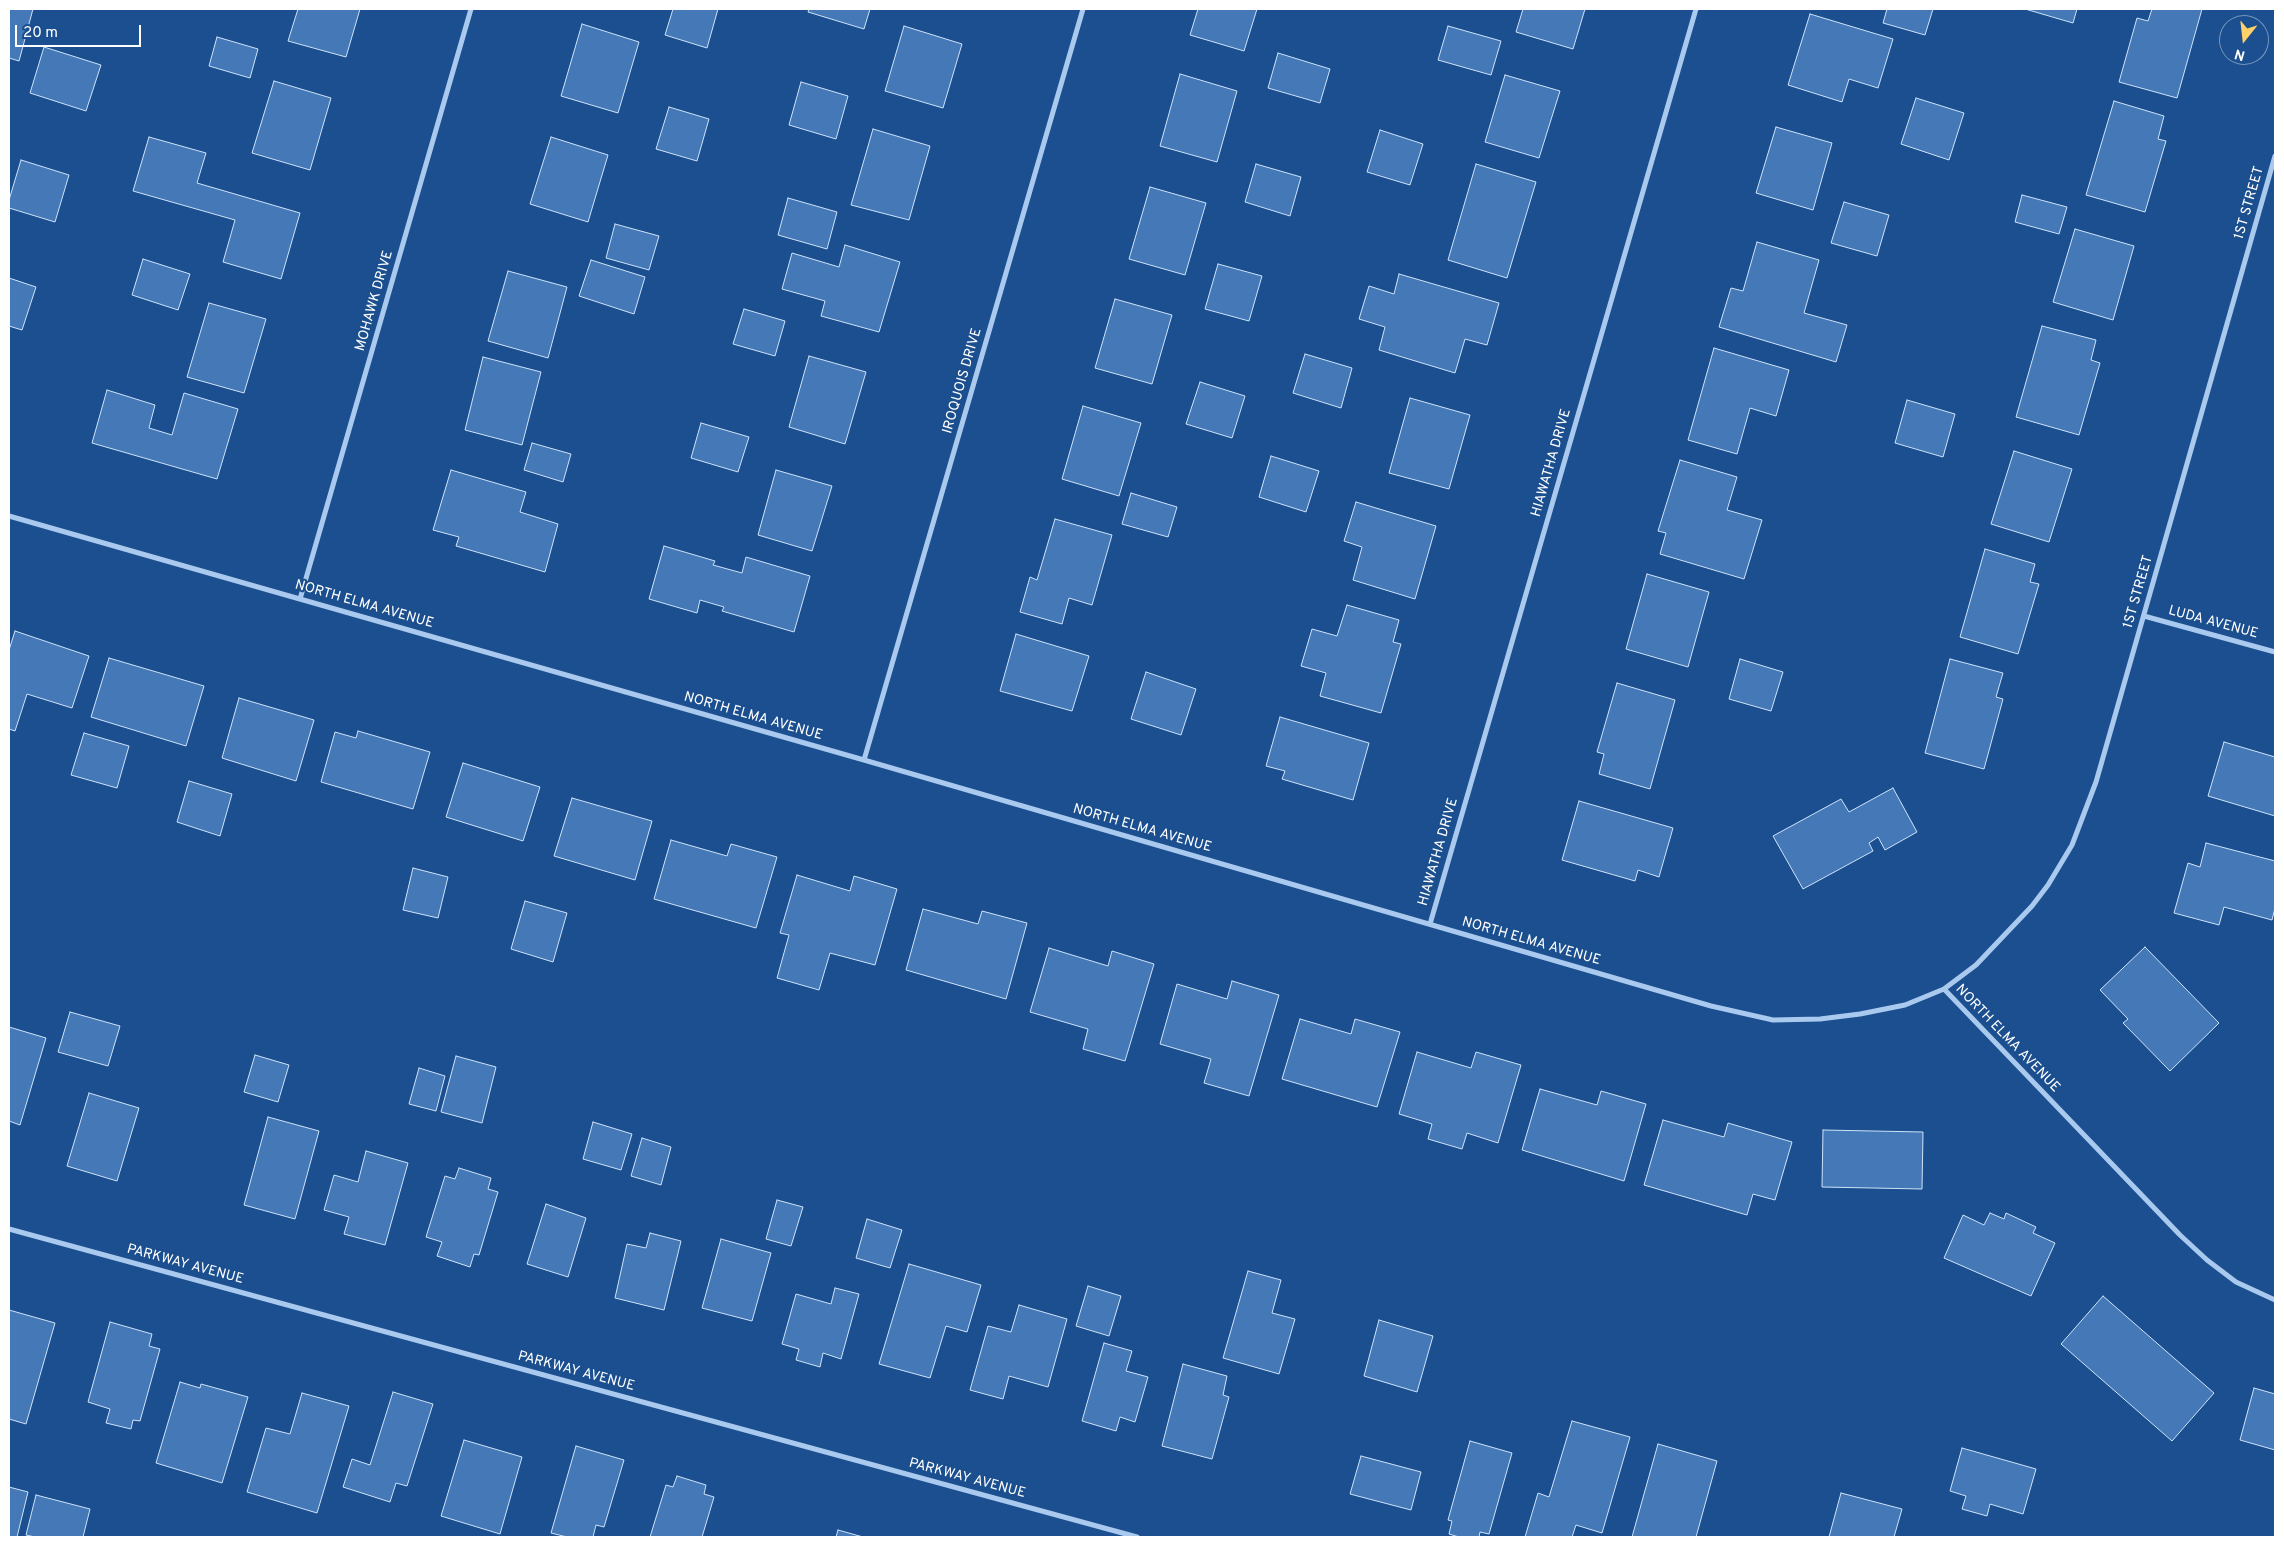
<!DOCTYPE html>
<html>
<head>
<meta charset="utf-8">
<style>
	body { margin:0 }
	#map { position:relative; width:2284px; height:1546px; overflow:hidden; background:#1b4f8f; font-family:Overpass,sans-serif }
	canvas { display:block }
	.frame { position:absolute; inset:0; border:10px solid #fff; pointer-events:none }
	.north { position:absolute; left:2219px; top:15px; width:50px; height:50px; box-sizing:border-box; background:#1b4f8f; border:1px solid #7695bc; border-radius:50%; rotate:196deg; font-size:14px; font-weight:700; line-height:20px; text-align:center; color:#fff }
	.north::after { content:''; display:block; margin:auto; width:18px; height:22px; background:#ffd166; clip-path:polygon(50% 0,100% 100%,50% 72%,0 100%) }
	.scale { position:absolute; left:15px; top:25px; width:126px; height:22px; box-sizing:border-box; border:2px solid #fff; border-top:0; padding-left:6px; font-size:15px; line-height:18px; white-space:nowrap; color:#fff; -webkit-text-stroke:4px #1b4f8f; paint-order:stroke }
</style>
</head>
<body>
<div id="map">
<canvas width="2284" height="1546"></canvas>
<div class="frame"></div>
<div class="north">N</div>
<div class="scale">20 m</div>
</div>
<script>
const g = document.querySelector('canvas').getContext('2d');
g.lineJoin = 'round';
function fill(path, color) { g.fillStyle = color; g.fill(path, 'evenodd'); }
const poly = rows => new Path2D(rows.map(r => 'M' + r).join(''));
function strokePath(path, color, width, dash) { g.strokeStyle = color; g.lineWidth = width; g.lineCap = dash ? 'butt' : 'round'; g.setLineDash(dash || []); g.stroke(path); }
function drawText(font, color, halo, rows, align = 'center') {
  g.font = font + ' Overpass,sans-serif'; g.lineWidth = 4; g.setLineDash([]); g.textBaseline = 'middle'; g.strokeStyle = halo; g.fillStyle = color; for (const [text, x, y, turn = 0] of rows) {
    g.save(); g.translate(x, y); g.rotate((+turn || 0) * Math.PI / 180); g.textAlign = isNaN(turn) ? turn : align; if (halo) g.strokeText(text, 0, 0); g.fillText(text, 0, 0); g.restore();
  }
}
const building = poly([
	[9,9,33,9,19,61,9,58,9,9],
	[298,9,360,9,346,57,288,41,298,9],
	[673,9,718,9,707,48,665,35,673,9],
	[809,9,870,9,864,29,808,12,809,9],
	[1198,9,1257,9,1244,51,1190,35,1198,9],
	[1523,9,1585,9,1573,49,1516,32,1523,9],
	[1887,9,1933,9,1925,35,1883,23,1887,9],
	[2025,9,2077,9,2073,23,2025,9],
	[2152,9,2202,9,2177,98,2119,82,2137,18,2148,21,2152,9],
	[1810,14,1893,39,1878,88,1849,79,1842,102,1788,85,1810,14],
	[582,24,639,42,618,113,561,96,582,24],
	[904,26,962,44,943,108,885,91,904,26],
	[1448,26,1501,41,1491,75,1438,60,1448,26],
	[217,37,258,49,250,78,209,66,217,37],
	[44,47,101,65,86,111,30,93,44,47],
	[1278,53,1330,69,1320,103,1268,88,1278,53],
	[1180,74,1237,91,1217,162,1160,146,1180,74],
	[1505,75,1560,91,1539,158,1485,142,1505,75],
	[274,81,331,98,310,170,252,153,274,81],
	[801,82,848,96,836,139,789,125,801,82],
	[1916,98,1964,113,1949,160,1901,144,1916,98],
	[2114,101,2164,116,2158,139,2166,141,2145,212,2086,195,2114,101],
	[669,107,709,119,697,161,656,149,669,107],
	[1776,127,1832,143,1813,210,1756,193,1776,127],
	[873,129,930,146,909,220,851,205,873,129],
	[1380,130,1423,144,1410,185,1367,172,1380,130],
	[149,137,206,153,197,183,300,213,281,279,223,262,235,220,133,191,149,137],
	[551,137,608,155,588,222,530,204,551,137],
	[21,160,69,175,55,222,9,208,9,200,21,160],
	[1256,164,1301,177,1290,216,1245,202,1256,164],
	[1476,164,1536,182,1507,278,1448,260,1476,164],
	[1150,187,1206,203,1185,275,1129,259,1150,187],
	[2022,195,2067,207,2059,234,2015,222,2022,195],
	[788,198,837,212,827,249,778,235,788,198],
	[1844,202,1889,215,1877,256,1831,243,1844,202],
	[615,224,659,236,649,270,606,258,615,224],
	[2075,229,2134,246,2113,320,2053,302,2075,229],
	[1757,242,1819,260,1804,313,1847,325,1836,362,1719,327,1731,288,1743,291,1757,242],
	[845,245,900,262,879,332,821,316,825,301,782,289,792,253,839,267,845,245],
	[143,259,190,274,178,310,132,295,143,259],
	[591,260,645,277,634,314,579,296,591,260],
	[1218,264,1262,276,1249,321,1205,309,1218,264],
	[508,271,567,287,548,358,488,341,508,271],
	[1399,274,1499,303,1487,345,1465,339,1455,373,1379,350,1385,327,1359,319,1369,286,1394,294,1399,274],
	[9,278,36,287,22,330,9,326,9,278],
	[1115,299,1172,315,1152,384,1095,368,1115,299],
	[209,303,266,319,244,393,187,377,209,303],
	[744,309,785,321,775,356,733,344,744,309],
	[2042,326,2096,340,2091,360,2100,363,2079,435,2016,417,2042,326],
	[1714,348,1789,370,1776,416,1750,408,1737,454,1688,440,1714,348],
	[1305,354,1352,368,1341,408,1293,393,1305,354],
	[809,356,866,372,845,444,789,427,809,356],
	[483,357,541,372,522,445,465,430,483,357],
	[1200,382,1245,396,1232,438,1186,424,1200,382],
	[107,390,155,405,149,428,172,435,184,393,238,409,217,479,92,443,107,390],
	[1410,398,1470,415,1449,489,1389,473,1410,398],
	[1907,400,1955,414,1943,457,1895,443,1907,400],
	[1083,406,1141,423,1119,496,1062,479,1083,406],
	[701,423,749,437,738,472,691,458,701,423],
	[532,443,571,454,563,482,524,470,532,443],
	[2014,451,2072,469,2049,542,1991,524,2014,451],
	[1271,456,1319,471,1306,512,1259,497,1271,456],
	[1680,460,1737,477,1727,510,1762,520,1744,579,1660,554,1666,533,1658,531,1680,460],
	[451,470,526,492,520,512,558,524,545,572,456,546,459,537,433,530,451,470],
	[776,470,832,486,812,551,758,535,776,470],
	[1131,493,1177,507,1168,537,1122,524,1131,493],
	[1356,502,1436,526,1415,599,1353,580,1362,547,1344,541,1356,502],
	[1055,519,1112,535,1092,605,1069,598,1062,624,1020,612,1030,577,1037,580,1055,519],
	[664,546,715,561,713,565,742,573,746,557,810,576,794,632,722,611,724,607,700,600,697,613,649,599,664,546],
	[1985,549,2035,564,2030,582,2039,584,2018,654,1960,637,1985,549],
	[1647,574,1709,592,1688,667,1626,649,1647,574],
	[1347,605,1399,620,1393,642,1401,644,1381,713,1320,696,1326,673,1301,666,1312,629,1337,636,1347,605],
	[15,631,89,656,72,708,27,694,15,731,9,729,9,650,15,631],
	[1016,634,1089,656,1072,711,1000,691,1016,634],
	[109,658,204,686,186,746,91,717,109,658],
	[1740,659,1783,672,1771,711,1729,699,1740,659],
	[1950,659,2003,673,1996,697,2003,699,1984,769,1925,753,1950,659],
	[1146,672,1196,689,1181,735,1131,719,1146,672],
	[1617,683,1675,700,1650,789,1599,774,1604,754,1597,752,1617,683],
	[239,698,314,720,296,781,222,758,239,698],
	[1280,717,1369,743,1353,800,1282,779,1285,771,1266,766,1280,717],
	[358,731,430,752,413,809,321,782,335,732,356,738,358,731],
	[84,733,129,746,117,788,71,775,84,733],
	[2224,742,2275,757,2275,816,2208,796,2224,742],
	[463,763,540,787,523,841,446,817,463,763],
	[189,781,232,794,220,836,177,822,189,781],
	[1893,788,1917,832,1885,850,1878,837,1869,843,1873,851,1803,889,1773,836,1841,799,1849,812,1893,788],
	[572,798,652,821,635,880,554,856,572,798],
	[1579,801,1673,828,1659,877,1638,870,1635,881,1562,860,1579,801],
	[671,840,727,856,731,844,777,857,756,928,654,899,671,840],
	[2206,843,2275,861,2275,908,2272,920,2224,907,2219,925,2174,913,2188,863,2200,867,2206,843],
	[413,868,448,877,438,918,403,910,413,868],
	[797,875,850,891,854,876,897,889,875,965,830,953,819,990,777,978,789,935,780,933,797,875],
	[525,901,567,913,553,962,511,949,525,901],
	[923,909,978,924,982,911,1027,923,1006,999,906,970,923,909],
	[2145,947,2219,1023,2170,1071,2123,1023,2128,1019,2100,990,2145,947],
	[1049,948,1108,966,1112,951,1154,964,1125,1061,1083,1049,1088,1029,1030,1012,1049,948],
	[1232,981,1279,995,1249,1096,1204,1083,1211,1059,1160,1044,1177,984,1227,999,1232,981],
	[70,1012,120,1026,108,1066,58,1052,70,1012],
	[1300,1019,1351,1034,1355,1019,1400,1032,1377,1107,1282,1079,1300,1019],
	[9,1027,46,1038,20,1125,9,1121,9,1027],
	[1417,1052,1471,1068,1476,1052,1521,1065,1498,1143,1467,1133,1462,1149,1428,1139,1432,1124,1399,1114,1417,1052],
	[255,1055,289,1065,278,1102,244,1092,255,1055],
	[456,1056,496,1067,482,1123,441,1112,456,1056],
	[419,1068,445,1076,436,1111,409,1104,419,1068],
	[1540,1089,1597,1105,1601,1091,1646,1104,1624,1181,1522,1150,1540,1089],
	[89,1093,139,1108,117,1181,67,1166,89,1093],
	[268,1117,319,1131,295,1219,244,1205,268,1117],
	[1663,1120,1724,1137,1728,1123,1792,1142,1775,1200,1753,1194,1747,1215,1644,1185,1663,1120],
	[593,1122,632,1134,621,1170,583,1159,593,1122],
	[1823,1130,1923,1132,1922,1189,1822,1187,1823,1130],
	[642,1138,671,1147,661,1185,631,1176,642,1138],
	[366,1151,408,1163,385,1245,344,1234,349,1217,324,1210,334,1175,358,1182,366,1151],
	[459,1168,491,1178,488,1189,498,1192,479,1255,474,1254,470,1267,437,1256,442,1242,426,1237,445,1176,455,1179,459,1168],
	[777,1200,803,1207,791,1246,766,1239,777,1200],
	[546,1204,586,1218,568,1277,527,1264,546,1204],
	[1990,1213,2004,1219,2006,1213,2036,1227,2033,1233,2055,1243,2031,1296,1944,1258,1963,1215,1984,1225,1990,1213],
	[867,1219,902,1230,890,1268,856,1258,867,1219],
	[650,1233,681,1241,664,1310,615,1298,627,1244,646,1248,650,1233],
	[721,1239,771,1253,752,1321,702,1308,721,1239],
	[909,1264,981,1285,967,1332,946,1326,930,1378,879,1364,909,1264],
	[1248,1271,1281,1280,1272,1313,1295,1319,1279,1374,1223,1358,1248,1271],
	[1088,1286,1121,1296,1109,1336,1076,1326,1088,1286],
	[835,1288,859,1294,841,1359,823,1353,820,1367,796,1360,799,1349,782,1344,796,1294,831,1304,835,1288],
	[2103,1296,2214,1393,2172,1441,2061,1344,2103,1296],
	[1019,1305,1067,1319,1048,1387,1009,1376,1003,1399,970,1390,988,1326,1011,1332,1019,1305],
	[9,1310,55,1323,26,1424,9,1419,9,1310],
	[1379,1320,1433,1336,1417,1392,1364,1376,1379,1320],
	[110,1322,152,1334,149,1346,160,1349,140,1421,133,1420,131,1429,106,1423,110,1409,88,1402,110,1322],
	[1104,1343,1132,1351,1126,1371,1148,1377,1135,1422,1120,1417,1116,1431,1082,1421,1104,1343],
	[1183,1364,1227,1376,1223,1395,1229,1397,1212,1459,1162,1446,1183,1364],
	[180,1382,200,1388,201,1384,248,1397,222,1483,156,1463,180,1382],
	[2254,1388,2275,1394,2275,1450,2240,1440,2254,1388],
	[393,1392,433,1404,407,1486,396,1483,390,1502,343,1487,352,1459,370,1465,393,1392],
	[302,1393,349,1406,317,1513,247,1492,266,1428,290,1434,302,1393],
	[1572,1421,1630,1437,1602,1533,1576,1525,1572,1537,1525,1537,1538,1493,1549,1497,1572,1421],
	[464,1440,522,1457,500,1534,441,1516,464,1440],
	[1470,1441,1512,1453,1489,1534,1480,1532,1479,1537,1459,1537,1449,1534,1452,1521,1448,1520,1470,1441],
	[1658,1444,1717,1461,1696,1537,1632,1537,1658,1444],
	[576,1446,624,1460,604,1527,596,1525,593,1537,567,1537,551,1533,576,1446],
	[1962,1448,2036,1469,2023,1514,1990,1504,1987,1516,1962,1509,1966,1496,1950,1491,1962,1448],
	[1361,1456,1421,1472,1411,1510,1350,1494,1361,1456],
	[677,1476,706,1485,704,1494,714,1497,702,1537,650,1537,666,1485,673,1487,677,1476],
	[9,1487,28,1492,17,1537,9,1537,9,1487],
	[1841,1493,1902,1509,1894,1537,1829,1537,1841,1493],
	[36,1495,90,1509,83,1537,35,1537,26,1535,36,1495],
	[838,1530,863,1537,836,1537,838,1530]
]);
const minor = poly([
	[9,516,864,760,1711,1006,1773,1020,1820,1019,1860,1014,1905,1005,1944,989,1976,965,2032,906,2048,885,2072,845,2096,782,2275,156],
	[300,599,471,9],
	[2144,616,2275,652],
	[864,760,1083,9],
	[1430,924,1696,9],
	[1944,989,2180,1235,2207,1260,2236,1282,2275,1300],
	[9,1229,1137,1537]
]);
const streetNames = [
	["1ST STREET",2250,203,-74],
	["MOHAWK DRIVE",375,301,-74],
	["IROQUOIS DRIVE",963,381,-74],
	["HIAWATHA DRIVE",1552,463,-74],
	["1ST STREET",2139,592,-74],
	["NORTH ELMA AVENUE",364,605,16],
	["LUDA AVENUE",2213,623,15],
	["NORTH ELMA AVENUE",753,717,16],
	["NORTH ELMA AVENUE",1142,829,16],
	["HIAWATHA DRIVE",1439,852,-74],
	["NORTH ELMA AVENUE",1531,942,16],
	["NORTH ELMA AVENUE",2007,1039,46],
	["PARKWAY AVENUE",185,1265,15],
	["PARKWAY AVENUE",576,1372,15],
	["PARKWAY AVENUE",967,1479,15]
];
fill(building, '#4478b7');
strokePath(building, '#cfe3fa', 1);
strokePath(minor, '#a9c9ee', 5);
drawText('14px', '#fff', '#1b4f8f', streetNames);
</script>
</body>
</html>
